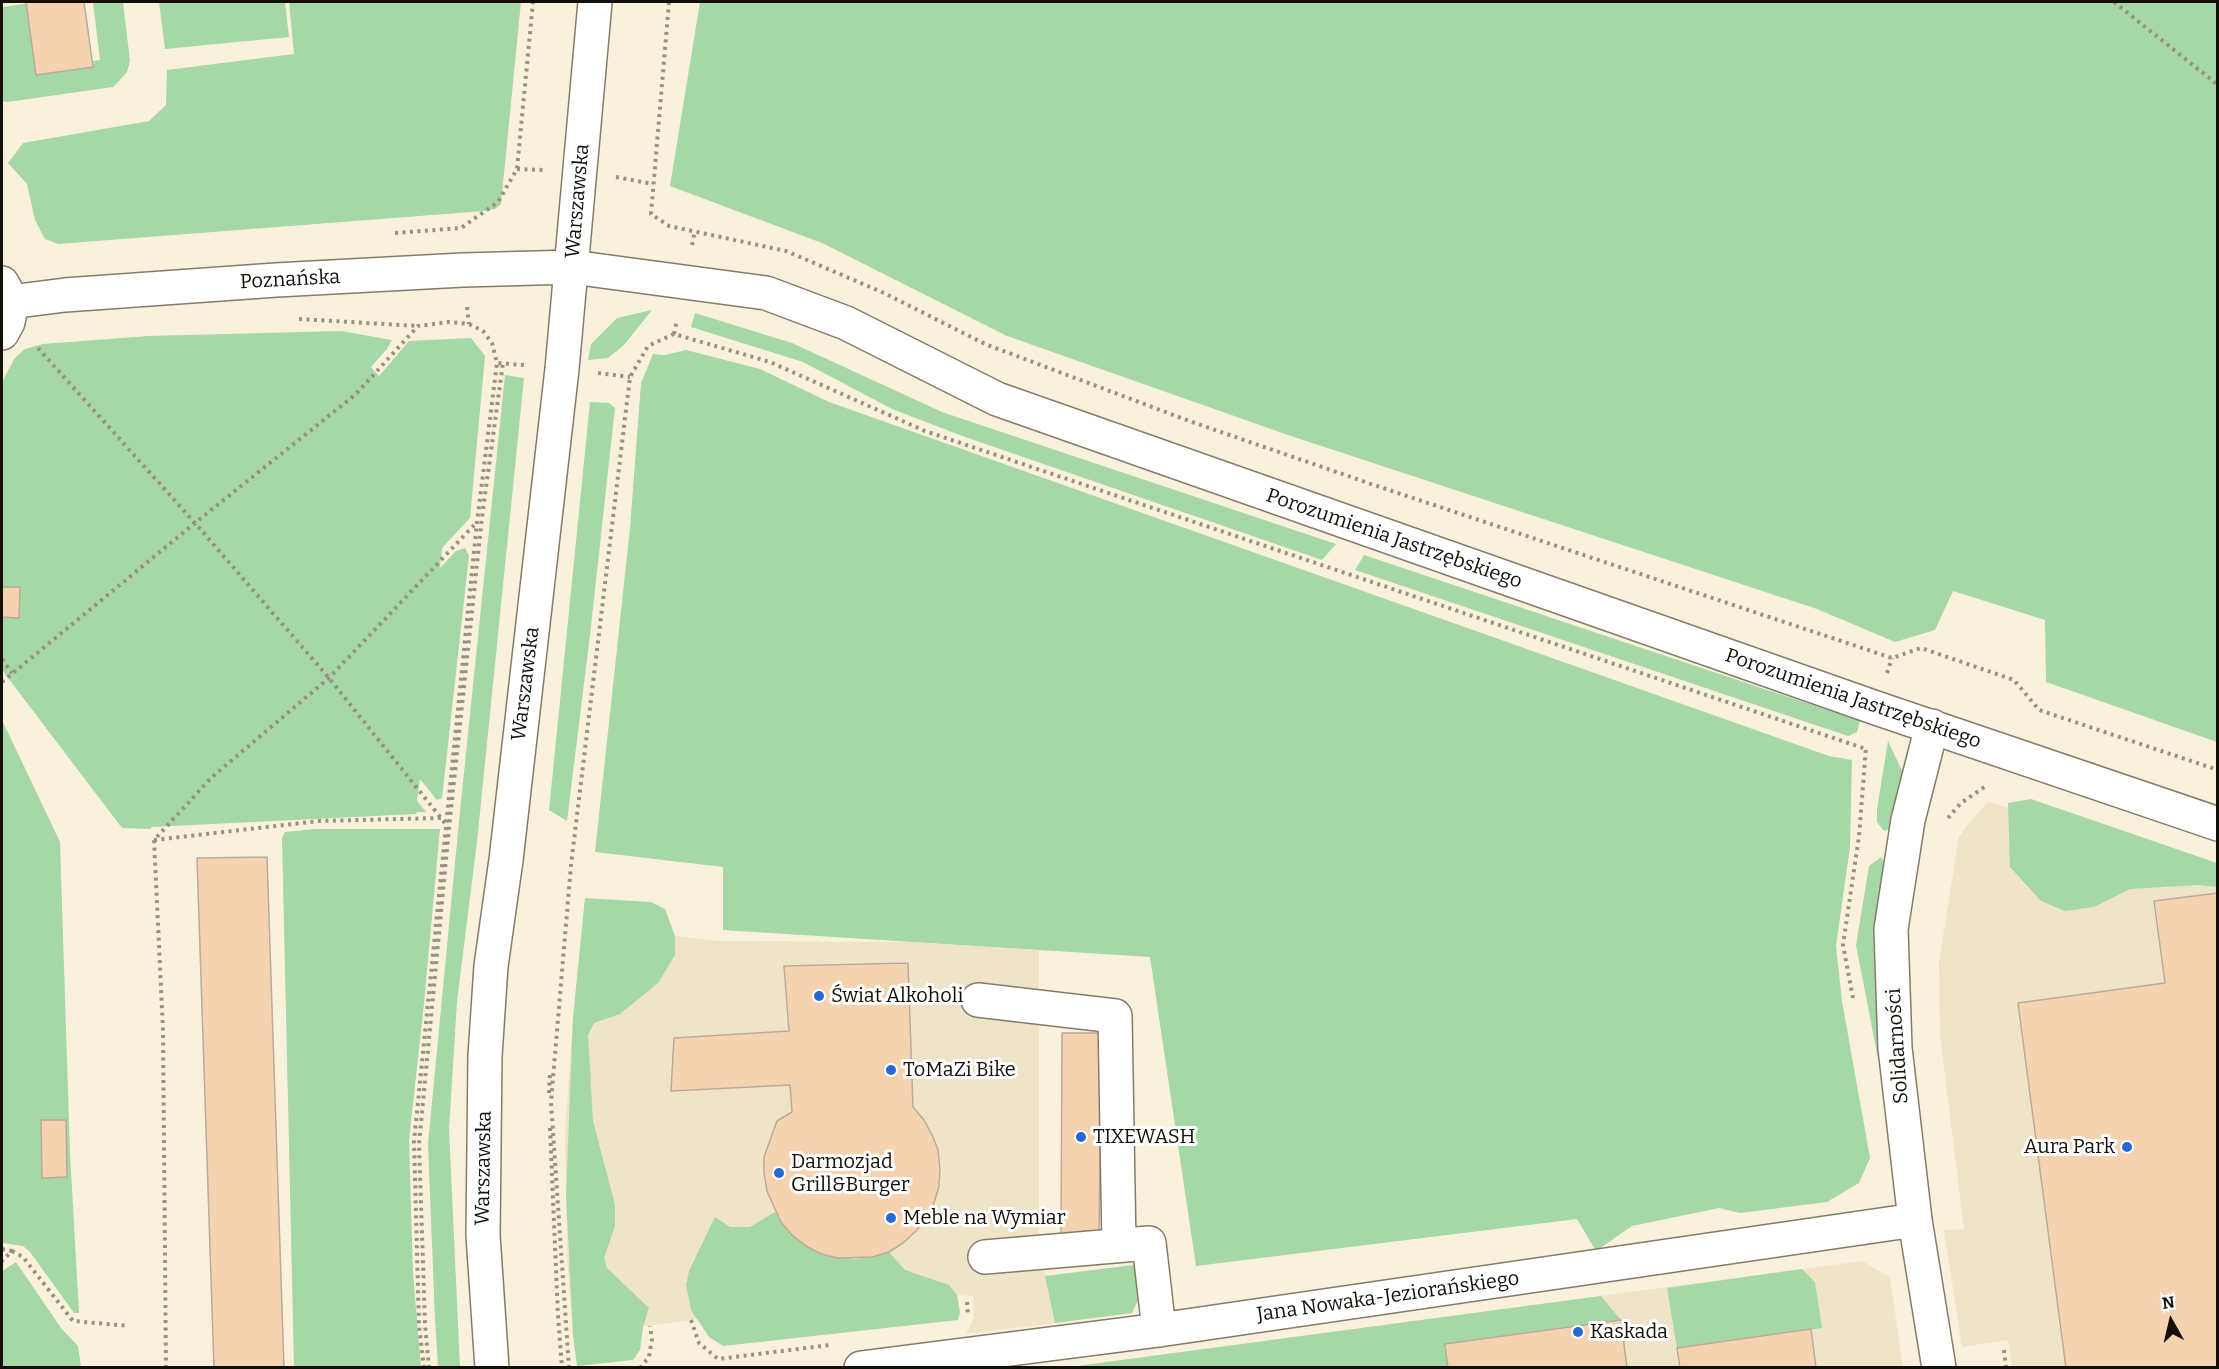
<!DOCTYPE html>
<html>
<head>
<meta charset="utf-8">
<style>
	body { margin:0 }
	#map { position:relative; width:2219px; height:1369px; overflow:hidden; background:#faf1dc; font-family:Bitter,serif }
	canvas { display:block }
	.frame { position:absolute; inset:0; border:3px solid #131009; pointer-events:none }
	.north { position:absolute; left:2141px; top:1291px; width:60px; height:60px; -webkit-text-stroke:4px #fff; paint-order:stroke; rotate:352deg; font-size:16px; font-weight:700; line-height:24px; text-align:center; color:#131009 }
	.north::after { content:''; display:block; margin:auto; width:21px; height:27px; background:#131009; clip-path:polygon(50% 0,100% 100%,50% 72%,0 100%) }
</style>
</head>
<body>
<div id="map">
<canvas width="2219" height="1369"></canvas>
<div class="frame"></div>
<div class="north">N</div>
</div>
<script>
const g = document.querySelector('canvas').getContext('2d');
g.lineJoin = 'round';
function fill(path, color) { g.fillStyle = color; g.fill(path, 'evenodd'); }
const poly = rows => new Path2D(rows.map(r => 'M' + r).join(''));
function strokePath(path, color, width, dash) { g.strokeStyle = color; g.lineWidth = width; g.lineCap = dash ? 'butt' : 'round'; g.setLineDash(dash || []); g.stroke(path); }
function drawText(font, color, halo, rows, align = 'center') {
  g.font = font + ' Bitter,serif'; g.lineWidth = 6; g.setLineDash([]); g.textBaseline = 'middle'; g.strokeStyle = halo; g.fillStyle = color; for (const [text, x, y, turn = 0] of rows) {
    g.save(); g.translate(x, y); g.rotate((+turn || 0) * Math.PI / 180); g.textAlign = isNaN(turn) ? turn : align; if (halo) g.strokeText(text, 0, 0); g.fillText(text, 0, 0); g.restore();
  }
}
const built = poly([
	[1988,801,2217,877,2217,1367,2012,1367,2008,1340,1962,1347,1944,1230,1964,1229,1940,1035,1939,962,1959,836],
	[585,898,668,935,718,941,910,942,1039,950,1039,1243,1055,1323,966,1334,974,1318,973,1296,957,1295,948,1285,573,1336,567,1256,565,1134,573,1018],
	[1862,1261,1890,1277,1903,1367,1062,1368]
]);
const green = poly([
	[93,2,123,2,130,61,127,72,120,80,113,87,8,102,2,101,2,7,31,3,40,68,100,60],
	[159,2,285,2,289,37,165,49],
	[289,2,521,2,501,204,495,209,484,211,58,244,45,239,35,220,27,184,8,163,23,143,149,121,166,105,167,70,294,54],
	[700,2,2217,2,2217,742,2046,682,2045,620,1953,591,1935,630,1895,642,1817,609,1288,435,1007,336,822,243,670,186],
	[652,310,624,345,608,358,588,360,591,344,617,318],
	[695,313,792,343,942,412,1336,544,1322,560,965,437,892,409,803,362,691,327],
	[341,331,392,340,387,349,371,367,379,376,409,341,471,338,485,356,470,518,442,548,440,568,456,551,465,548,469,556,442,798,437,800,420,779,417,801,426,812,417,812,416,814,152,827,150,829,122,828,2,670,2,385,4,378,15,358,25,349,43,344,148,336],
	[686,350,760,369,829,402,1829,756,1852,760,1850,847,1836,946,1842,1001,1870,1158,1859,1183,1827,1202,1740,1213,1719,1208,1632,1226,1596,1251,1577,1219,1196,1266,1150,957,723,930,723,867,595,852,630,528,641,383,653,354,665,355],
	[505,375,524,378,477,842,457,1001,449,1129,460,1367,438,1367,435,1320,428,1144,459,821],
	[590,402,609,403,615,408,590,635,567,821,549,810],
	[1364,555,1860,721,1857,732,1848,736,1355,570],
	[2,720,60,842,70,1153,79,1313,74,1313,30,1252,23,1246,2,1243],
	[1888,741,1905,777,1892,828,1884,831,1877,822,1877,809],
	[2031,799,2217,863,2217,887,2199,885,2130,889,2094,907,2065,911,2041,901,2010,867,2008,803],
	[315,829,440,829,424,1004,409,1140,413,1273,421,1367,294,1367,282,838,285,832],
	[1881,857,1885,865,1876,943,1881,1074,1856,945,1869,866],
	[585,898,651,902,665,909,675,936,675,955,658,983,620,1014,594,1023,588,1035,593,1121,615,1205,615,1226,604,1258,607,1268,649,1308,643,1327,640,1350,633,1360,577,1366,573,1336,566,1194,573,1018],
	[775,1212,781,1222,798,1240,821,1254,855,1259,872,1257,889,1252,905,1270,949,1285,957,1295,960,1312,958,1320,723,1346,709,1337,691,1310,686,1285,689,1271,715,1217,730,1227,750,1227],
	[16,1262,61,1328,78,1346,81,1367,3,1367,2,1271],
	[1133,1265,1138,1272,1139,1286,1138,1300,1132,1313,1055,1323,1045,1276],
	[1802,1269,1815,1282,1822,1328,1677,1348,1667,1288],
	[1601,1296,1621,1320,1445,1344,1448,1367,1062,1368]
]);
const building = poly([
	[26,2,84,2,93,67,36,75,26,2],
	[2,587,20,587,19,618,2,617,2,587],
	[267,857,284,1368,214,1368,197,858,267,857],
	[2218,893,2218,1368,2066,1368,2018,1003,2165,983,2154,901,2218,893],
	[908,963,913,1107,924,1120,933,1137,938,1150,940,1169,939,1186,934,1203,927,1218,916,1231,903,1243,889,1252,872,1257,838,1258,821,1254,806,1246,792,1235,781,1222,767,1191,764,1173,764,1157,777,1121,792,1112,790,1085,671,1091,674,1038,789,1031,784,966,908,963],
	[1062,1033,1101,1033,1099,1241,1061,1241,1062,1033],
	[41,1120,66,1120,67,1177,42,1178,41,1120],
	[1621,1320,1627,1368,1448,1368,1445,1344,1621,1320],
	[1811,1329,1816,1368,1680,1368,1677,1348,1811,1329]
]);
const path = poly([
	[669,2,651,214,669,226,786,251,884,293,985,344,1192,422,1377,486,1892,658,1921,648,2014,680,2039,710,2218,770],
	[2114,2,2218,85],
	[517,169,543,170],
	[616,177,653,184],
	[395,233,461,228,498,202,517,169,533,2],
	[692,245,695,231],
	[467,307,469,324],
	[299,319,418,326],
	[674,334,677,320],
	[38,348,195,523,356,394,418,326,449,322,469,324,483,331,492,343,497,363,525,365],
	[598,373,630,377],
	[2,659,12,673],
	[1887,673,1892,658],
	[2,682,195,523,329,678,445,823],
	[1948,818,1961,803,1986,786],
	[154,840,319,821,441,818],
	[1853,998,1843,945,1859,836,1866,747],
	[549,1093,550,1074],
	[550,1128,558,1316,562,1368],
	[2,1249,12,1251,2,1261],
	[12,1251,23,1257,73,1321,129,1326],
	[967,1302,968,1316],
	[691,1320,699,1343,718,1359,830,1345],
	[2004,1350,2006,1368],
	[166,1368,163,1030,154,840,212,777,329,678,477,522],
	[424,1368,419,1325,414,1141,477,522,497,363],
	[429,1368,425,1324,419,1144,449,828,482,517,503,363],
	[569,1368,551,1102,571,865,630,377,648,346,674,334,770,362,925,431,1866,749],
	[640,1368,649,1357,652,1339,650,1326]
]);
const minor = poly([
	[2,283,7,292,10,312,8,322,2,333],
	[10,302,65,295,276,280,463,270,572,267,766,293,846,323,997,399,1876,708,2218,824],
	[1932,726,1908,820,1891,929,1895,1048,1915,1220,1939,1368],
	[978,1000,1115,1016,1119,1245],
	[985,1257,1149,1243,1159,1330],
	[492,1368,483,1235,485,1056,491,966,506,860,562,369,595,2],
	[861,1368,1159,1330,1915,1220]
]);
const markers = [
	[819,996,6,"#2668d5"],
	[891,1070,6,"#2668d5"],
	[1081,1137,6,"#2668d5"],
	[2127,1147,6,"#2668d5"],
	[779,1173,6,"#2668d5"],
	[891,1218,6,"#2668d5"],
	[1578,1332,6,"#2668d5"]
];
const streetNames = [
	["Warszawska",578,201,-85],
	["Poznańska",290,280,-3],
	["Porozumienia Jastrzębskiego",1394,539,19],
	["Warszawska",526,684,-83],
	["Porozumienia Jastrzębskiego",1853,699,19],
	["Solidarności",1898,1046,-94],
	["Warszawska",484,1168,-89],
	["Jana Nowaka-Jeziorańskiego",1388,1297,-8]
];
const poiNames = [
	["Świat Alkoholi",831,996],
	["ToMaZi Bike",903,1070],
	["TIXEWASH",1093,1137],
	["Aura Park",2115,1147,"right"],
	["Darmozjad",791,1162],
	["Grill&Burger",791,1185],
	["Meble na Wymiar",903,1218],
	["Kaskada",1590,1332]
];
fill(built, '#efe3c8');
fill(green, '#a5d8a6');
fill(building, '#f6d3b0');
strokePath(building, '#baaa9b', 1.5);
strokePath(minor, '#847c69', 36);
strokePath(path, '#989182', 4, [3, 4.5]);
strokePath(minor, '#fff', 33);
for (const [x, y, r, color] of markers) { const dot = new Path2D(); dot.arc(x, y, r, 0, 2 * Math.PI); g.fillStyle = color; g.fill(dot); strokePath(dot, '#fff', 2); }
drawText('20px', '#131009', '#fff', streetNames);
drawText('20px', '#131009', '#fff', poiNames, 'left');
</script>
</body>
</html>
